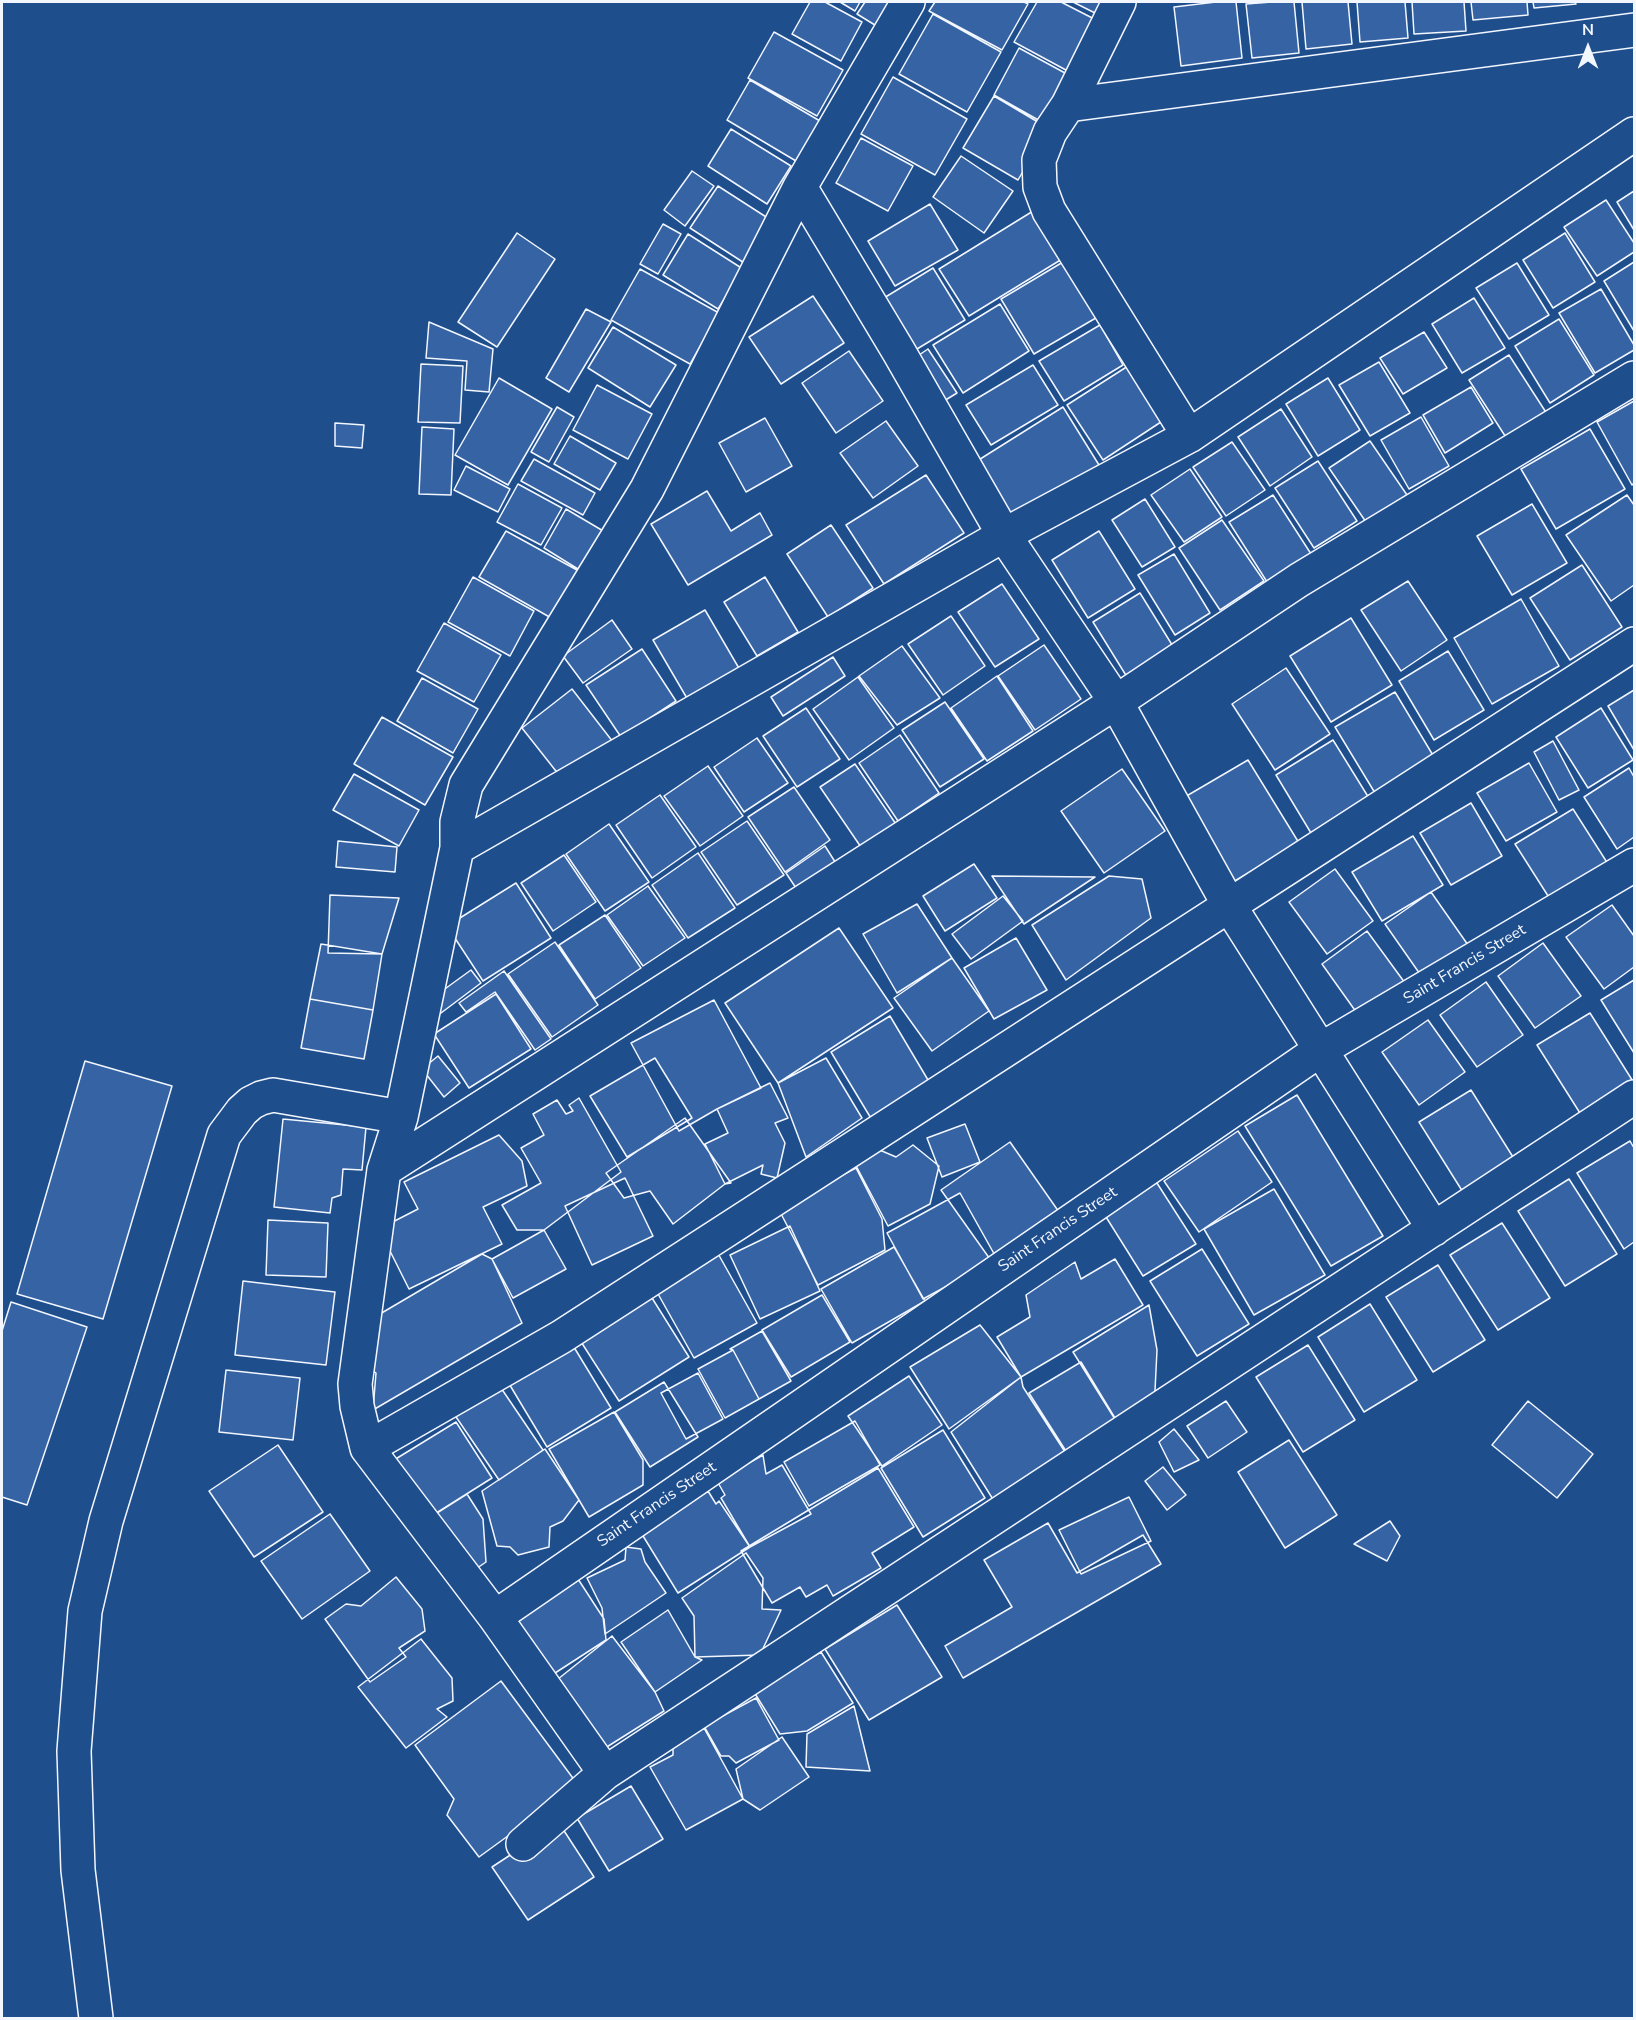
<!DOCTYPE html>
<html>
<head>
<meta charset="utf-8">
<style>
	body { margin:0 }
	#map { position:relative; width:1636px; height:2020px; overflow:hidden; background:#1f4e8c; font-family:"Nunito Sans",sans-serif }
	canvas { display:block }
	.frame { position:absolute; inset:0; border:3px solid #f2f6ff; pointer-events:none }
	.north { position:absolute; left:1558px; top:18px; width:60px; height:60px; -webkit-text-stroke:4px #1f4e8c; paint-order:stroke; rotate:0deg; font-size:16px; font-weight:700; line-height:24px; text-align:center; color:#f2f6ff }
	.north::after { content:''; display:block; margin:auto; width:21px; height:27px; background:#f2f6ff; clip-path:polygon(50% 0,100% 100%,50% 72%,0 100%) }
</style>
</head>
<body>
<div id="map">
<canvas width="1636" height="2020"></canvas>
<div class="frame"></div>
<div class="north">N</div>
</div>
<script>
const g = document.querySelector('canvas').getContext('2d');
g.lineJoin = 'round';
function fill(path, color) { g.fillStyle = color; g.fill(path, 'evenodd'); }
const poly = rows => new Path2D(rows.map(r => 'M' + r).join(''));
function strokePath(path, color, width, dash) { g.strokeStyle = color; g.lineWidth = width; g.lineCap = dash ? 'butt' : 'round'; g.setLineDash(dash || []); g.stroke(path); }
function drawText(font, color, halo, rows, align = 'center') {
  g.font = font + ' "Nunito Sans",sans-serif'; g.lineWidth = 4.5; g.setLineDash([]); g.textBaseline = 'middle'; g.strokeStyle = halo; g.fillStyle = color; for (const [text, x, y, turn = 0] of rows) {
    g.save(); g.translate(x, y); g.rotate((+turn || 0) * Math.PI / 180); g.textAlign = isNaN(turn) ? turn : align; if (halo) g.strokeText(text, 0, 0); g.fillText(text, 0, 0); g.restore();
  }
}
const building = poly([
	[810,2,825,2,862,22,841,61,792,34,810,2],
	[840,2,860,2,855,11,840,2],
	[865,2,900,2,883,30,857,14,865,2],
	[935,2,1024,2,1028,4,1002,50,929,11,935,2],
	[1037,2,1061,2,1104,24,1077,76,1014,42,1037,2],
	[1073,2,1112,2,1103,17,1073,2],
	[1216,2,1236,2,1242,58,1181,66,1174,7,1216,2],
	[1272,2,1294,2,1299,53,1252,58,1246,4,1272,2],
	[1302,2,1348,2,1352,44,1306,49,1302,2],
	[1357,2,1405,2,1408,38,1360,42,1357,2],
	[1412,2,1464,2,1466,31,1414,34,1412,2],
	[1471,2,1527,2,1528,15,1473,20,1471,2],
	[1533,2,1575,2,1576,4,1534,8,1533,2],
	[933,14,1001,52,967,112,899,74,933,14],
	[774,32,843,70,817,116,748,78,774,32],
	[1019,48,1076,79,1049,126,994,95,1019,48],
	[893,77,967,119,935,175,861,134,893,77],
	[750,80,820,121,796,161,727,120,750,80],
	[994,96,1048,128,1018,180,963,148,994,96],
	[731,129,791,166,767,204,708,166,731,129],
	[861,138,913,166,888,211,836,183,861,138],
	[961,156,1013,191,984,233,933,197,961,156],
	[692,171,714,186,685,226,664,210,692,171],
	[718,186,777,224,749,266,690,228,718,186],
	[1634,191,1634,230,1617,202,1634,191],
	[1606,200,1634,243,1634,252,1597,276,1564,227,1606,200],
	[930,204,958,250,895,286,868,241,930,204],
	[1038,208,1067,256,969,316,939,269,1038,208],
	[663,224,681,234,658,274,640,264,663,224],
	[517,233,555,259,497,347,458,322,517,233],
	[1565,233,1595,282,1553,308,1523,260,1565,233],
	[688,234,743,269,718,309,663,275,688,234],
	[1068,259,1101,315,1034,354,1001,299,1068,259],
	[1634,262,1634,331,1604,281,1634,262],
	[1517,263,1549,315,1509,339,1476,288,1517,263],
	[933,268,965,320,912,352,879,301,933,268],
	[640,269,719,313,690,364,611,320,640,269],
	[1601,289,1634,345,1634,350,1595,373,1559,313,1601,289],
	[813,296,844,343,781,384,749,337,813,296],
	[1474,298,1505,348,1462,373,1432,324,1474,298],
	[1000,304,1029,351,963,393,933,345,1000,304],
	[586,309,611,322,569,392,546,378,586,309],
	[1559,319,1594,375,1550,403,1515,346,1559,319],
	[429,322,493,349,489,392,465,390,467,361,426,358,429,322],
	[1100,325,1123,365,1064,401,1039,361,1100,325],
	[613,327,676,365,650,407,588,368,613,327],
	[1424,332,1447,368,1403,394,1380,358,1424,332],
	[928,349,957,393,939,404,910,361,928,349],
	[849,351,883,401,836,433,802,383,849,351],
	[1509,355,1549,417,1509,442,1469,380,1509,355],
	[1379,362,1410,413,1370,436,1339,385,1379,362],
	[421,364,463,366,460,423,418,422,421,364],
	[1033,365,1058,405,991,445,966,405,1033,365],
	[1128,366,1164,420,1103,460,1067,405,1128,366],
	[499,378,552,409,508,485,455,455,499,378],
	[1328,378,1360,430,1318,456,1286,404,1328,378],
	[597,385,652,414,628,459,573,430,597,385],
	[1471,387,1493,423,1445,453,1423,415,1471,387],
	[1634,401,1634,483,1632,485,1597,422,1634,401],
	[557,407,574,417,549,462,531,452,557,407],
	[1063,407,1099,465,1013,518,977,461,1063,407],
	[1281,409,1312,457,1270,486,1238,437,1281,409],
	[1421,417,1449,466,1409,489,1381,440,1421,417],
	[765,418,792,466,746,492,719,443,765,418],
	[886,421,918,466,873,498,840,453,886,421],
	[335,423,364,425,362,448,335,446,335,423],
	[422,427,454,429,451,495,419,494,422,427],
	[1590,429,1625,489,1556,529,1521,469,1590,429],
	[570,436,616,463,600,490,554,464,570,436],
	[1370,441,1407,495,1366,522,1329,468,1370,441],
	[1232,442,1265,490,1226,516,1193,467,1232,442],
	[534,459,595,493,583,515,521,481,534,459],
	[1318,461,1357,521,1314,548,1275,488,1318,461],
	[466,466,510,489,498,512,454,490,466,466],
	[1190,469,1222,517,1184,542,1151,495,1190,469],
	[926,475,964,533,884,584,846,525,926,475],
	[518,484,562,508,541,545,497,522,518,484],
	[707,491,731,531,760,513,772,535,688,585,651,524,707,491],
	[1273,495,1313,557,1269,585,1229,522,1273,495],
	[1627,495,1634,505,1634,585,1611,601,1566,535,1627,495],
	[1145,499,1175,547,1142,567,1112,520,1145,499],
	[1532,504,1567,563,1512,595,1477,536,1532,504],
	[566,509,610,535,586,574,544,548,566,509],
	[1222,520,1264,581,1220,610,1179,548,1222,520],
	[831,525,873,588,828,617,787,554,831,525],
	[506,531,586,575,560,623,479,577,506,531],
	[1099,531,1135,589,1088,618,1052,560,1099,531],
	[1174,554,1210,613,1175,635,1138,575,1174,554],
	[1582,565,1622,627,1570,660,1530,598,1582,565],
	[473,577,534,611,510,656,448,622,473,577],
	[765,577,798,632,757,656,724,602,765,577],
	[1408,581,1447,640,1401,671,1361,610,1408,581],
	[1002,584,1039,639,995,667,958,612,1002,584],
	[1140,593,1174,648,1127,677,1093,622,1140,593],
	[1521,599,1559,666,1492,704,1454,638,1521,599],
	[705,610,740,670,688,700,653,640,705,610],
	[951,616,985,666,943,695,908,644,951,616],
	[1351,618,1392,685,1331,722,1290,656,1351,618],
	[612,620,632,649,583,683,563,656,612,620],
	[444,623,501,655,474,702,417,671,444,623],
	[1044,645,1081,699,1035,730,998,676,1044,645],
	[902,646,940,698,897,725,859,676,902,646],
	[642,649,676,701,621,737,586,685,642,649],
	[1448,651,1484,710,1434,740,1399,681,1448,651],
	[833,657,845,676,783,716,771,697,833,657],
	[1286,668,1330,734,1275,770,1232,704,1286,668],
	[997,676,1033,731,987,761,951,708,997,676],
	[858,677,894,728,849,760,813,709,858,677],
	[422,678,478,709,453,753,397,721,422,678],
	[572,689,613,742,563,780,522,728,572,689],
	[1634,690,1634,750,1608,706,1634,690],
	[1395,692,1434,757,1375,793,1335,727,1395,692],
	[945,702,984,759,940,787,902,730,945,702],
	[806,708,840,759,797,787,763,736,806,708],
	[1601,708,1633,760,1588,788,1556,737,1601,708],
	[382,717,453,757,425,805,354,764,382,717],
	[900,735,939,793,898,821,859,763,900,735],
	[757,738,788,783,744,812,714,767,757,738],
	[1333,740,1372,803,1314,838,1276,775,1333,740],
	[1553,741,1579,790,1559,800,1534,752,1553,741],
	[1248,760,1299,843,1228,885,1178,801,1248,760],
	[1529,763,1557,812,1506,841,1477,793,1529,763],
	[855,764,900,830,865,853,820,787,855,764],
	[708,766,743,816,700,846,664,796,708,766],
	[1629,768,1634,777,1634,837,1617,849,1584,797,1629,768],
	[1122,769,1165,831,1104,873,1061,811,1122,769],
	[354,774,419,810,399,846,333,810,354,774],
	[794,787,830,840,785,872,748,817,794,787],
	[660,795,696,847,652,878,616,825,660,795],
	[1471,803,1502,856,1451,885,1420,833,1471,803],
	[1573,809,1608,864,1550,899,1515,844,1573,809],
	[747,821,784,875,737,905,701,852,747,821],
	[609,824,649,882,605,911,566,854,609,824],
	[1413,836,1443,885,1382,921,1352,872,1413,836],
	[338,841,397,847,395,872,336,867,338,841],
	[825,846,837,865,798,891,786,873,825,846],
	[698,853,735,908,688,938,652,885,698,853],
	[564,855,596,902,553,931,521,883,564,855],
	[974,864,997,898,945,931,923,896,974,864],
	[1335,869,1373,921,1327,954,1289,902,1335,869],
	[992,876,1095,877,1024,924,992,876],
	[1109,876,1142,879,1151,918,1066,980,1032,925,1109,876],
	[516,883,551,938,483,981,447,926,516,883],
	[648,886,685,938,643,966,607,915,648,886],
	[1431,892,1468,945,1422,977,1385,924,1431,892],
	[330,895,399,898,382,954,328,953,330,895],
	[1003,896,1023,921,971,959,952,934,1003,896],
	[917,904,952,958,897,993,863,934,917,904],
	[1612,905,1634,936,1634,967,1604,989,1566,937,1612,905],
	[605,915,641,968,595,999,559,945,605,915],
	[839,928,893,1008,778,1083,725,1003,839,928],
	[1367,931,1405,983,1359,1016,1322,964,1367,931],
	[1016,938,1047,990,994,1019,964,968,1016,938],
	[555,942,598,1005,552,1037,508,974,555,942],
	[1543,943,1581,996,1535,1028,1498,976,1543,943],
	[321,944,382,954,373,1010,310,999,321,944],
	[952,958,989,1011,932,1051,894,998,952,958],
	[471,970,481,983,441,1013,431,999,471,970],
	[504,971,551,1039,535,1050,495,992,466,1012,459,1003,504,971],
	[1634,980,1634,1053,1601,1000,1634,980],
	[1486,982,1523,1035,1477,1067,1440,1015,1486,982],
	[496,994,531,1049,469,1088,434,1034,496,994],
	[310,999,373,1010,364,1059,301,1048,310,999],
	[714,1000,761,1088,717,1109,679,1131,631,1043,714,1000],
	[1590,1013,1634,1083,1585,1121,1537,1045,1590,1013],
	[890,1016,931,1085,872,1120,831,1052,890,1016],
	[1428,1020,1465,1072,1419,1105,1382,1052,1428,1020],
	[438,1056,460,1083,444,1097,422,1069,438,1056],
	[655,1058,692,1118,627,1157,590,1096,655,1058],
	[826,1058,862,1118,806,1157,778,1083,826,1058],
	[85,1061,172,1086,103,1319,17,1294,85,1061],
	[770,1083,788,1118,775,1123,785,1143,777,1178,761,1174,763,1165,725,1184,705,1144,728,1133,717,1109,770,1083],
	[1471,1090,1518,1165,1466,1197,1419,1122,1471,1090],
	[1297,1095,1383,1236,1331,1266,1245,1126,1297,1095],
	[579,1098,621,1172,544,1230,517,1230,502,1205,541,1183,521,1148,544,1135,533,1114,557,1100,566,1114,573,1111,569,1105,579,1098],
	[685,1118,731,1183,725,1184,673,1224,650,1191,624,1198,606,1173,685,1118],
	[283,1119,366,1127,362,1170,343,1169,341,1195,332,1198,330,1213,274,1207,283,1119],
	[965,1124,980,1162,942,1177,927,1138,965,1124],
	[1238,1131,1272,1182,1199,1232,1164,1181,1238,1131],
	[499,1135,522,1161,527,1186,483,1207,502,1244,409,1289,379,1229,418,1209,404,1182,499,1135],
	[1630,1141,1634,1148,1634,1242,1624,1249,1577,1173,1630,1141],
	[1010,1142,1066,1222,997,1269,941,1190,1010,1142],
	[913,1145,939,1166,930,1204,888,1226,854,1162,875,1148,896,1157,913,1145],
	[856,1168,882,1219,885,1250,818,1285,778,1208,856,1168],
	[1148,1169,1196,1244,1143,1276,1096,1201,1148,1169],
	[625,1178,653,1236,592,1265,565,1206,625,1178],
	[1569,1179,1617,1254,1565,1286,1518,1211,1569,1179],
	[1274,1189,1325,1275,1254,1315,1204,1229,1274,1189],
	[960,1193,997,1259,923,1299,887,1233,960,1193],
	[268,1220,328,1223,326,1277,266,1275,268,1220],
	[1502,1223,1550,1298,1498,1330,1450,1255,1502,1223],
	[790,1226,820,1291,760,1319,730,1255,790,1226],
	[544,1230,566,1269,513,1298,492,1259,544,1230],
	[894,1247,925,1301,852,1343,821,1289,894,1247],
	[1202,1249,1249,1324,1197,1356,1150,1281,1202,1249],
	[716,1250,757,1323,694,1358,653,1285,716,1250],
	[482,1254,492,1259,522,1323,373,1410,376,1373,362,1363,368,1321,482,1254],
	[1115,1259,1143,1305,1021,1377,997,1337,1030,1317,1026,1295,1075,1262,1081,1279,1115,1259],
	[1438,1265,1485,1340,1433,1372,1386,1297,1438,1265],
	[243,1281,335,1292,326,1365,235,1355,243,1281],
	[647,1290,689,1357,619,1401,576,1334,647,1290],
	[822,1295,850,1342,791,1377,762,1330,822,1295],
	[11,1302,87,1327,27,1505,2,1497,2,1331,11,1302],
	[1370,1304,1417,1380,1364,1412,1318,1337,1370,1304],
	[1149,1305,1157,1350,1154,1411,1123,1432,1073,1352,1149,1305],
	[980,1325,1021,1377,949,1429,910,1367,980,1325],
	[762,1331,791,1381,759,1399,733,1350,730,1349,762,1331],
	[569,1339,611,1408,547,1447,505,1377,569,1339],
	[1308,1345,1355,1420,1303,1452,1256,1377,1308,1345],
	[733,1350,759,1399,725,1418,698,1369,733,1350],
	[1081,1362,1121,1428,1071,1459,1029,1393,1081,1362],
	[226,1370,300,1378,293,1440,219,1432,226,1370],
	[698,1373,723,1419,686,1439,661,1393,698,1373],
	[909,1376,942,1425,882,1466,848,1416,909,1376],
	[1021,1377,1023,1387,1067,1455,994,1501,951,1432,1021,1377],
	[497,1382,543,1450,499,1480,452,1411,497,1382],
	[664,1382,698,1437,650,1467,615,1412,664,1382],
	[1226,1401,1247,1432,1208,1458,1187,1426,1226,1401],
	[1528,1401,1593,1454,1557,1498,1492,1445,1528,1401],
	[614,1412,643,1460,643,1485,589,1517,549,1449,614,1412],
	[855,1421,880,1465,809,1506,784,1462,855,1421],
	[456,1422,492,1478,430,1517,394,1460,456,1422],
	[1174,1429,1199,1460,1174,1472,1159,1442,1174,1429],
	[943,1430,985,1498,923,1537,881,1468,943,1430],
	[1289,1440,1337,1515,1285,1548,1238,1472,1289,1440],
	[278,1445,323,1512,254,1557,209,1491,278,1445],
	[545,1449,579,1500,563,1521,550,1527,549,1547,518,1555,510,1547,497,1546,482,1491,545,1449],
	[763,1455,766,1474,782,1465,811,1514,750,1547,721,1498,725,1495,717,1481,763,1455],
	[1163,1467,1186,1495,1167,1510,1145,1481,1163,1467],
	[878,1468,914,1527,872,1553,881,1568,833,1596,827,1585,806,1597,800,1587,772,1603,741,1551,878,1468],
	[708,1491,716,1504,719,1501,750,1547,678,1593,640,1531,708,1491],
	[467,1494,483,1519,486,1562,467,1575,429,1518,467,1494],
	[1129,1497,1151,1541,1081,1574,1059,1530,1129,1497],
	[330,1514,370,1571,302,1619,261,1561,330,1514],
	[1390,1521,1400,1536,1387,1561,1354,1544,1390,1521],
	[1048,1523,1077,1573,1143,1535,1161,1564,963,1678,945,1646,1012,1607,984,1560,1048,1523],
	[626,1547,641,1549,645,1562,666,1593,605,1634,602,1608,587,1578,625,1560,626,1547],
	[746,1553,763,1578,762,1609,781,1610,760,1655,695,1657,694,1616,682,1598,746,1553],
	[396,1577,422,1609,425,1631,399,1648,406,1657,370,1682,325,1619,346,1604,361,1606,396,1577],
	[578,1579,604,1619,606,1640,552,1675,515,1619,578,1579],
	[897,1605,942,1677,869,1720,825,1649,897,1605],
	[668,1610,695,1657,702,1660,655,1692,621,1642,668,1610],
	[612,1636,655,1692,664,1711,602,1750,553,1683,612,1636],
	[421,1639,452,1678,453,1701,437,1709,447,1717,406,1748,358,1687,421,1639],
	[821,1652,853,1703,807,1731,780,1734,754,1692,821,1652],
	[501,1681,578,1785,479,1857,447,1815,454,1799,415,1745,501,1681],
	[756,1698,779,1740,736,1763,729,1756,721,1756,704,1726,756,1698],
	[854,1706,870,1771,806,1767,807,1734,854,1706],
	[704,1728,743,1799,686,1830,650,1767,673,1755,673,1746,704,1728],
	[782,1737,809,1777,760,1810,743,1799,736,1769,782,1737],
	[631,1786,663,1839,609,1871,577,1818,631,1786],
	[559,1823,594,1877,528,1920,492,1867,559,1823]
]);
const minor = poly([
	[1119,2,1068,105,1050,132,1039,160,1040,187,1049,211,1189,436],
	[1068,105,1634,30],
	[800,187,899,352,1004,535,1116,702,1229,905,1434,1229],
	[457,848,1004,535,1189,436,1634,134],
	[384,1170,1116,702,1299,580,1634,378],
	[367,1448,561,1337,1634,644],
	[495,1617,1320,1050,1634,865],
	[605,1773,495,1617,367,1448,357,1406,355,1384,384,1170,401,1117,457,848,457,822,466,785,647,489,800,187,908,2],
	[523,1844,605,1773,1634,1097],
	[96,2018,78,1870,74,1751,85,1611,106,1521,224,1135,242,1111,251,1103,261,1098,273,1095,401,1117]
]);
const streetNames = [
	["Saint Francis Street",1465,965,-31],
	["Saint Francis Street",1058,1230,-34],
	["Saint Francis Street",657,1505,-34]
];
fill(building, '#3563a3');
strokePath(building, '#f2f6ff', 1.5);
strokePath(minor, '#f2f6ff', 36);
strokePath(minor, '#1f4e8c', 33);
drawText('16px', '#f2f6ff', '#1f4e8c', streetNames);
</script>
</body>
</html>
